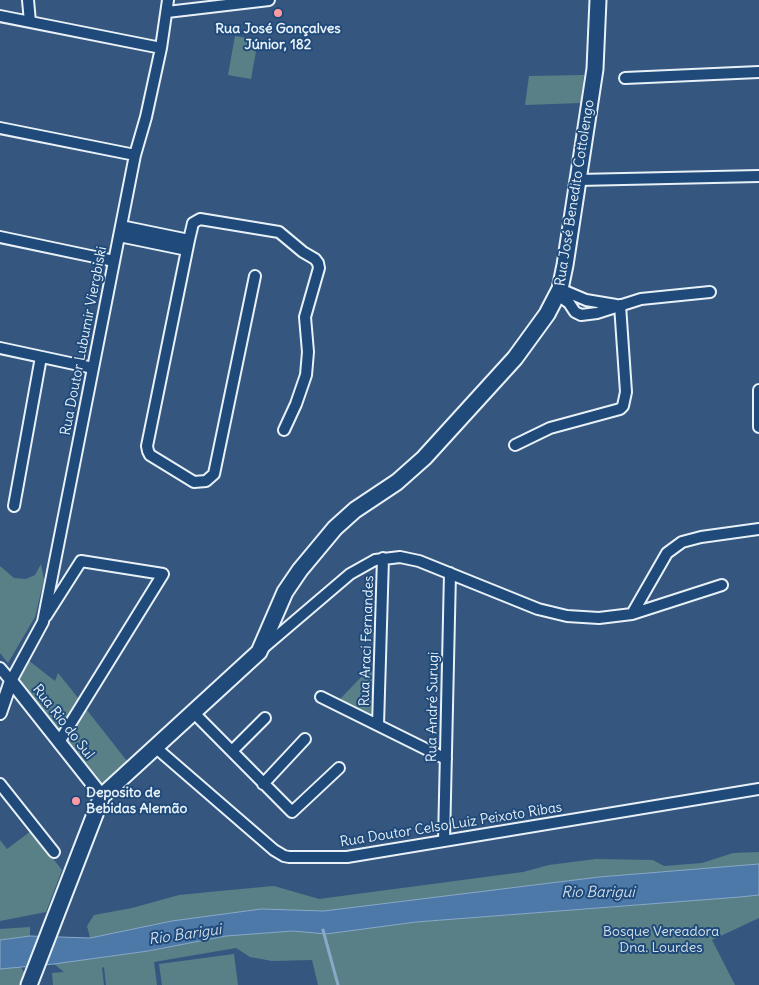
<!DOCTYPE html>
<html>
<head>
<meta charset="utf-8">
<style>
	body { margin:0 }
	canvas { display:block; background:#35567f }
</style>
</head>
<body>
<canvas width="759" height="985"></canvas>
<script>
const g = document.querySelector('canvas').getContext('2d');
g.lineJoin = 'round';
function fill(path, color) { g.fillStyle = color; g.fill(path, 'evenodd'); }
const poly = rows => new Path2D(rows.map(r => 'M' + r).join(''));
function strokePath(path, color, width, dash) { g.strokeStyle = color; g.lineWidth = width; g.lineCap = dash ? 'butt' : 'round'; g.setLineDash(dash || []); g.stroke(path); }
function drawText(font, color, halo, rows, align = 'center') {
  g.font = font + ' Delius,sans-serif'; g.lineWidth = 4; g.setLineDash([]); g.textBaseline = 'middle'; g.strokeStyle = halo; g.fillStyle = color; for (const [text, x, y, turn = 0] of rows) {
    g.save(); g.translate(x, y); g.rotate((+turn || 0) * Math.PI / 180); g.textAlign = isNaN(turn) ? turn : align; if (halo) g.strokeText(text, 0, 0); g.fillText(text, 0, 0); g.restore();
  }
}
const green = poly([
	[235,36,258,40,251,79,228,75],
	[584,75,581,103,525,105,529,76],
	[41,564,44,580,35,617,8,663,0,653,0,566,14,578,26,579,35,575],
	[28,660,55,681,58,673,79,699,59,730,19,679],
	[372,666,371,714,340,699],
	[86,709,127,761,102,784,67,740],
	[31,831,62,870,46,912,0,921,0,840,7,849],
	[759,852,759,864,599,877,324,911,261,909,172,921,90,938,87,926,94,915,132,908,179,895,230,890,274,886,319,899,523,872,549,865,596,859,653,860,664,866,702,863,733,853],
	[759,895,759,918,712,940,735,985,318,985,312,960,272,961,250,957,236,948,154,962,157,985,106,985,104,967,102,968,104,985,53,985,52,973,64,972,54,964,148,951,226,936,293,931,326,934,416,922,740,897],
	[30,927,30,936,0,940,0,929],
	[234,954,238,985,162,985,159,964],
	[20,966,26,975,23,985,0,985,0,969]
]);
const water = poly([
	[759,864,759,895,740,897,416,922,326,934,293,931,226,936,148,951,54,964,0,969,0,940,30,936,90,938,172,921,261,909,324,911,599,877,759,864]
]);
const stream = poly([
	[323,930,338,985]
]);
const minor = poly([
	[28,0,30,22],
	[167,12,269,0],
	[0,16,161,48],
	[625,78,759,72],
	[0,128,135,155],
	[578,180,759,176],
	[121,226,189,240],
	[119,236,187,250],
	[0,237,114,261],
	[255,276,214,474,206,481,194,482,150,455,148,451,147,446,189,240,193,223,200,219,279,232,303,252,315,259,318,263,319,268,305,317,308,352,306,375,296,404,284,430],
	[560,289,586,300,616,305],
	[558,295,569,303,575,312,581,315,597,313,641,299,710,292],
	[0,348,93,368],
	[759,390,759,427],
	[515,445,550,428,620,409,623,406,626,392,620,305],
	[14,506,41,357],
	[632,614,722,585],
	[46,616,81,561,163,574,59,742],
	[262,649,350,574,375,560,400,557,419,561,538,609,567,616,599,618,632,614,667,553,682,542,701,537,759,529],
	[0,668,11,681,43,622,135,155,146,117,161,48,168,0],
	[321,697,446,759],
	[193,712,292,812,339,768],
	[378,725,383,558],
	[155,747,274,850,284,856,289,857,347,857,759,789],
	[232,751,265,718],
	[0,784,54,852],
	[263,784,305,739],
	[444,841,450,573]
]);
const tertiary = poly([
	[11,681,102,796],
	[0,713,11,681]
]);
const secondary = poly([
	[29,985,102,796,259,652,285,592,300,570,335,528,355,510,397,482,424,458,515,358,547,314,560,289,565,265,595,69,598,0]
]);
const markers = [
	[278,13,5,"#ff9aa2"],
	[76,801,5,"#ff9aa2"]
];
const poiNames = [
	["Rua José Gonçalves",278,29],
	["Júnior, 182",278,45],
	["Deposito de",86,793,"left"],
	["Bebidas Alemão",86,809,"left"]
];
const streetNames = [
	["Rua José Benedito Cottolengo",575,193,-81],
	["Rua Doutor Lubumir Viergbiski",84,341,-79],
	["Rua Araci Fernandes",367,641,-88],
	["Rua André Surugi",433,707,-89],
	["Rua Rio do Sul",63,722,52],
	["Rua Doutor Celso Luiz Peixoto Ribas",451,825,-9]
];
const parkNames = [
	["Bosque Vereadora",661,932],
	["Dna. Lourdes",661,948]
];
const waterNames = [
	["Rio Barigui",598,893],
	["Rio Barigui",185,935,-8]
];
fill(green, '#598086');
fill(water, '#4c79a8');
strokePath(water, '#8aa9c8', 1);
strokePath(stream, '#8aa9c8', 3);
strokePath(minor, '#e8f1f8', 14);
strokePath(tertiary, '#e8f1f8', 16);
strokePath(secondary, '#e8f1f8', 19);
strokePath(minor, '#1f4a7a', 10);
strokePath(tertiary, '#1f4a7a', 12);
strokePath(secondary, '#1f4a7a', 15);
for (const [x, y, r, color] of markers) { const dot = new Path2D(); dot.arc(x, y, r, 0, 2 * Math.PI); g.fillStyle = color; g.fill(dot); strokePath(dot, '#1f4a7a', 2); }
drawText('bold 14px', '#e8f1f8', '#1f4a7a', poiNames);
drawText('14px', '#e8f1f8', '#1f4a7a', streetNames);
drawText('14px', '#d3e0e7', '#1f4a7a', parkNames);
drawText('italic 15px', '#d1dfec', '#1f4a7a', waterNames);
</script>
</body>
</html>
